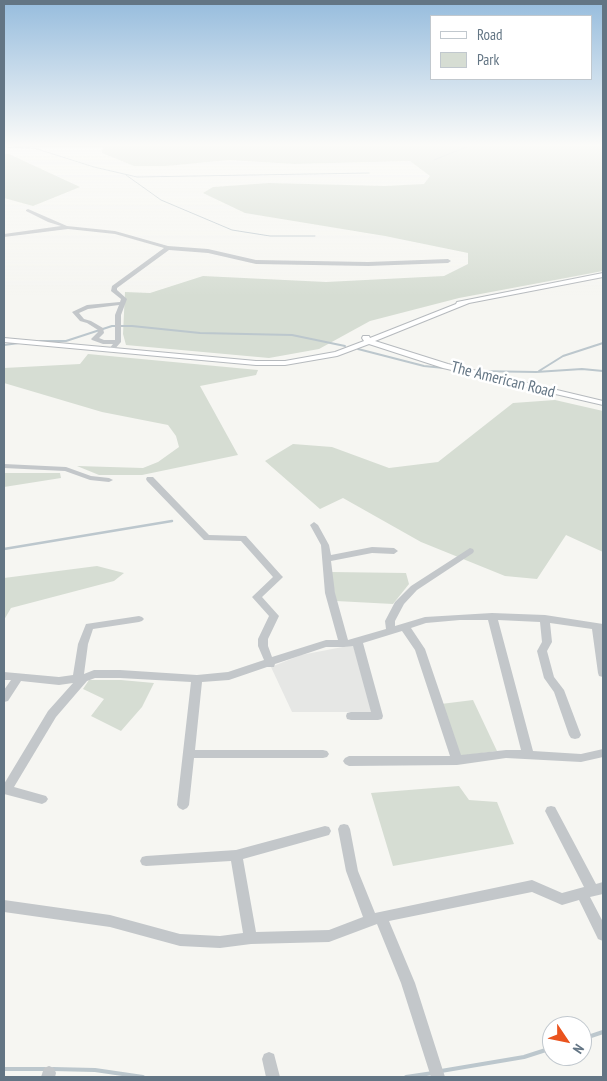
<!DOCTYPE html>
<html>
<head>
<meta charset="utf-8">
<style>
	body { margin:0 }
	#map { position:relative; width:607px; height:1081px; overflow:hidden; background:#f6f6f2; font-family:"PT Sans Narrow",sans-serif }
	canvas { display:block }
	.frame { position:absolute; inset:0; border:5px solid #637584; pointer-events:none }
	.legend { position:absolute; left:430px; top:15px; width:162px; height:65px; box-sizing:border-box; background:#fff; border:1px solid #c1c8ce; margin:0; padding:6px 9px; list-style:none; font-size:15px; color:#637584 }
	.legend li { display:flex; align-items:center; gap:10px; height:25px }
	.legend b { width:25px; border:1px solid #c1c8ce }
	.north { position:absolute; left:542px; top:1016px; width:50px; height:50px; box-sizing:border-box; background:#fff; border:1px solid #c1c8ce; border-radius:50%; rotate:124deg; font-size:14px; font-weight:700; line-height:20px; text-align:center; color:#637584 }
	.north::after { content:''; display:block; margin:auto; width:18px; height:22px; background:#ea531e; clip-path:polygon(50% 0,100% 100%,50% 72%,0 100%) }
</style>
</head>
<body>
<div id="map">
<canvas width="607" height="1081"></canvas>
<div class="frame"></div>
<ul class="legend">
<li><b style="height:6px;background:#fff"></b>Road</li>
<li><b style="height:14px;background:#d6ddd3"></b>Park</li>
</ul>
<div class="north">N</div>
</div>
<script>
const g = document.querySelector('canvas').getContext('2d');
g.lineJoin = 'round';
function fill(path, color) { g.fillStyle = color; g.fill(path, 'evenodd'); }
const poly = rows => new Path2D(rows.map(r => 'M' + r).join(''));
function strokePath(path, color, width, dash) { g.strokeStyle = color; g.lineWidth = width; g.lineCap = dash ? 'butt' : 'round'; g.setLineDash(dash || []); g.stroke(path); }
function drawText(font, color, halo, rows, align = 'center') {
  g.font = font + ' "PT Sans Narrow",sans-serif'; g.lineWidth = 5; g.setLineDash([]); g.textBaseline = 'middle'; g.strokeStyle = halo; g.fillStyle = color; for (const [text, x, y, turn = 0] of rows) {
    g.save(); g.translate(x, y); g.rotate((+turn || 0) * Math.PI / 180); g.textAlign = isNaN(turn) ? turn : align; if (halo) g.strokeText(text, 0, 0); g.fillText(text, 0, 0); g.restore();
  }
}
const built = poly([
	[353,645,373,712,292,712,271,667,301,655]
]);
const green = poly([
	[111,145,603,145,603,271,459,298,370,321,319,349,269,358,126,345,123,334,125,292,150,293,203,276,326,282,444,276,468,264,468,253,385,236,245,213,203,193,213,187,269,183,385,186,424,184,430,176,410,161,294,164,229,160,166,166,134,166,102,153,103,146],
	[4,154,9,154,80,187,33,206,4,198],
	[88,354,258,370,256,375,200,386,238,455,142,475,99,475,77,466,143,468,158,462,179,447,176,436,168,425,102,412,4,383,4,368,80,364],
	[555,400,603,411,603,552,566,535,537,579,505,576,421,542,343,498,320,509,265,461,293,444,332,447,389,468,438,462,513,403],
	[4,473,60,473,61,478,4,487],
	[97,566,124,573,114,581,11,608,4,620,4,578],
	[331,572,406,573,409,584,393,604,336,601],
	[89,680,121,680,154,683,142,707,121,731,91,716,104,699,83,689],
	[473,700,497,751,460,756,441,704],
	[459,786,469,800,497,802,514,844,393,866,371,793]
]);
const streamFar3 = poly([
	[4,147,34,148,94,167,137,177,369,173],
	[434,160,471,145],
	[126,175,161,200,232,230,270,236,315,236]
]);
const streamFar2 = poly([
	[40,341,66,341,112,326,132,326,200,333,292,335,345,346],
	[4,345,19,343],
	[358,349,424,366,444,368],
	[475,371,536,372,582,369,603,371],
	[539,371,563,356,603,343]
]);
const streamFar1 = poly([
	[4,549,172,521]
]);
const stream = poly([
	[582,1039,603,1032],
	[4,1069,45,1069],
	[53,1069,95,1070,143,1077],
	[441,1071,524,1057,552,1048],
	[406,1077,433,1073]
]);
const minor = poly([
	[28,209,67,226,115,231,168,246,208,249,256,260,368,262,448,259,451,261,448,263,368,266,256,264,208,253,169,250,117,288,117,290,127,299,121,315,121,342,113,351,111,352,108,350,113,344,103,344,92,340,91,339,98,332,98,330,87,323,80,321,72,312,87,305,120,302,121,299,111,291,112,286,164,248,115,234,68,229,4,237,4,234,61,226,48,222,26,211,26,210,28,209],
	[119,305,115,315,115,340,104,340,99,338,104,333,103,328,91,321,84,319,79,313,88,309,119,305],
	[4,464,66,467,91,476,109,478,113,480,109,482,90,480,65,471,4,468,4,464],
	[147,477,153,477,209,535,246,536,281,575,283,577,281,579,262,597,279,616,268,639,268,646,272,657,326,640,338,640,325,593,321,545,310,525,314,522,318,525,329,545,331,555,372,547,394,548,398,551,394,554,372,553,331,561,335,593,348,640,386,629,385,621,395,602,411,586,470,548,473,549,474,551,473,553,417,590,404,604,395,621,395,626,425,617,492,613,545,615,603,624,603,677,599,676,598,673,592,629,550,623,552,642,547,651,554,677,564,690,581,735,579,738,575,739,571,738,569,735,554,692,544,678,537,651,542,642,540,622,498,620,533,751,581,754,603,749,603,757,581,762,506,758,457,765,349,766,345,764,343,761,345,758,349,756,450,756,415,650,402,631,363,643,383,716,382,719,378,720,351,720,347,719,346,716,347,713,351,712,371,712,353,646,344,647,326,647,275,664,274,667,267,667,229,680,202,682,195,750,323,750,327,751,329,754,327,757,323,758,194,758,189,805,187,808,183,810,179,808,177,805,191,682,120,678,95,678,87,681,56,717,14,787,46,796,48,799,46,802,42,804,4,794,4,784,48,711,73,683,59,685,21,681,8,701,4,702,4,690,11,680,4,680,4,672,59,677,73,675,78,644,86,624,139,616,142,617,144,619,142,621,139,622,93,629,88,644,84,674,94,670,120,670,197,675,228,672,264,660,258,646,258,639,269,616,252,597,273,577,241,541,204,540,147,481,146,479,147,477],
	[460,620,488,620,521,750,506,750,461,755,425,649,411,628,426,623,460,620],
	[551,806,555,807,596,884,603,882,603,894,590,897,603,922,603,941,598,939,579,900,562,905,532,892,389,921,415,983,445,1077,431,1077,401,983,377,924,329,942,251,944,220,948,180,946,110,927,4,912,4,900,110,915,180,934,220,936,243,933,231,861,146,866,142,865,140,861,142,857,146,856,236,850,325,826,329,827,331,831,329,835,243,859,256,932,329,930,363,917,346,871,338,829,340,825,344,824,348,825,350,829,358,871,375,913,532,880,562,893,584,887,545,811,547,807,551,806],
	[269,1052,274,1054,280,1077,266,1077,262,1059,264,1054,269,1052],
	[49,1066,54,1068,56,1073,55,1077,41,1077,44,1068,49,1066]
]);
const major = poly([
	[603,273,603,277,469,303,375,341,448,364,603,401,603,405,443,368,369,344,337,356,285,365,256,365,4,342,4,338,256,361,285,361,335,352,364,341,362,338,363,336,369,336,370,338,456,304,457,302,603,273]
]);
const farStreetnames = [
	["The American Road",503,380,14]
];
fill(built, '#e6e7e5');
fill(green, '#d6ddd3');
strokePath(streamFar3, '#bcc7cd', 1);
strokePath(streamFar2, '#bcc7cd', 2);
strokePath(streamFar1, '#bcc7cd', 2.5);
strokePath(stream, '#bcc7cd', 4);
strokePath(major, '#b6babe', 2);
fill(minor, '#c3c7ca');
fill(major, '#fff');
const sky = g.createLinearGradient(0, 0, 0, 296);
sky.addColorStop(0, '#96bcdd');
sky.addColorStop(0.49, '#fbfbf9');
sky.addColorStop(1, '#fbfbf900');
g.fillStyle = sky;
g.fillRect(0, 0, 607, 296);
drawText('16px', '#637584', '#fff', farStreetnames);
</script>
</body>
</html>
